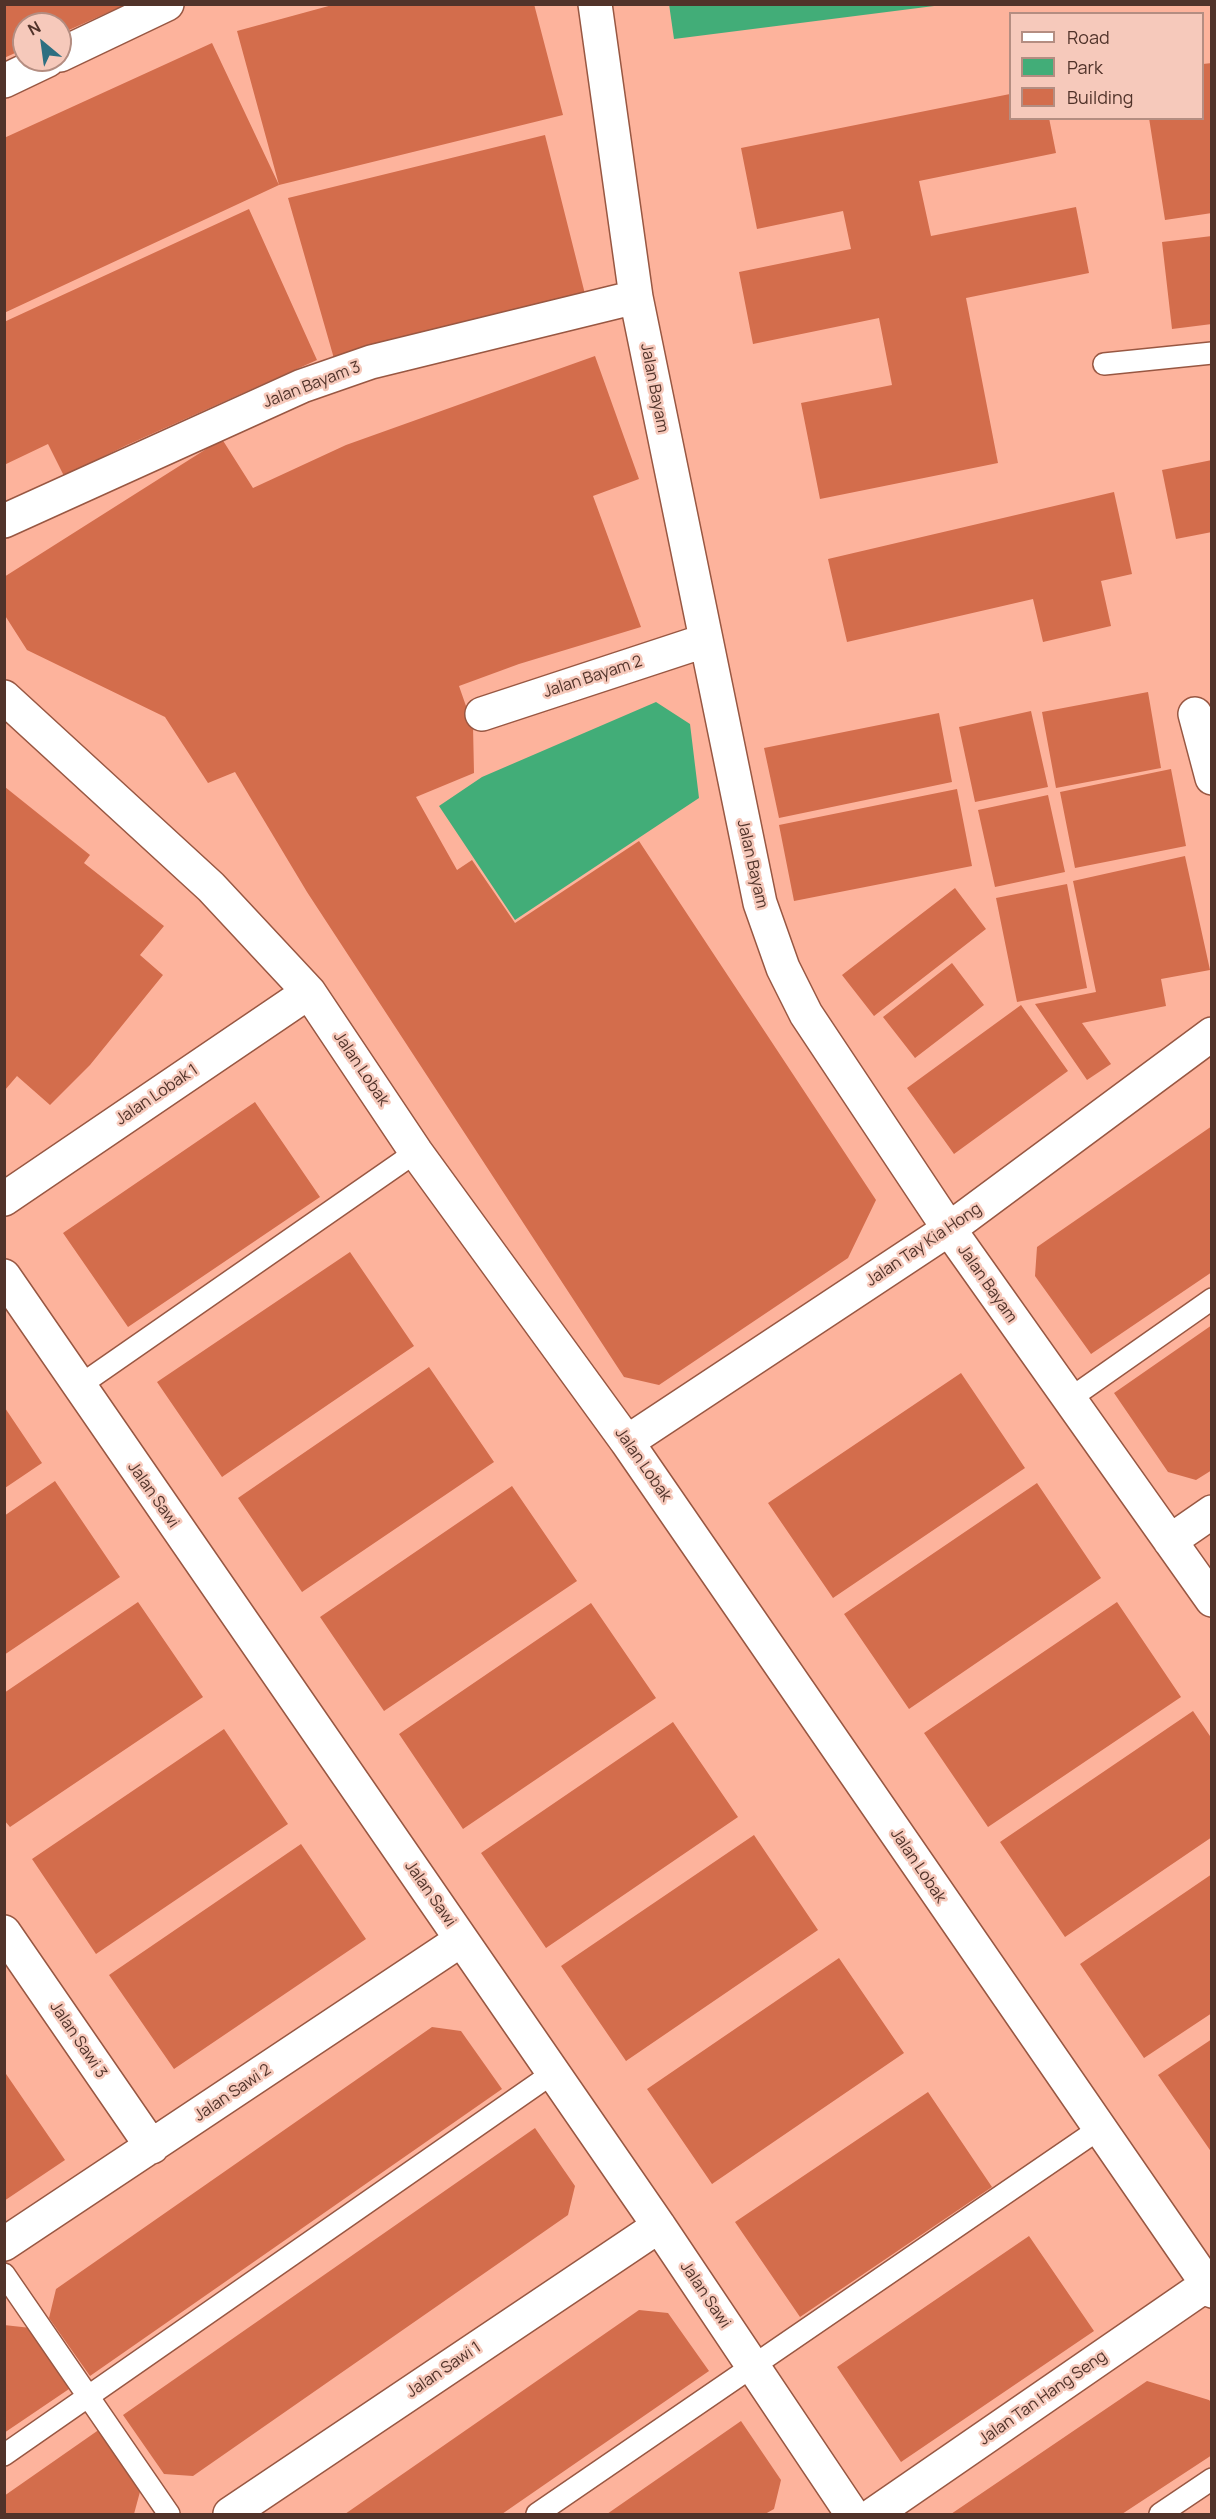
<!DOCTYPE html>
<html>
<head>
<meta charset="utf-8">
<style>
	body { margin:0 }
	#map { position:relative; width:1216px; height:2519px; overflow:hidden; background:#fdb39c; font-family:Manrope,sans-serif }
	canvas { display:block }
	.frame { position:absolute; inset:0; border:6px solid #51332a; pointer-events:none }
	.legend { position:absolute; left:1009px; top:12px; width:195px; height:108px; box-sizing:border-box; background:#f6c9bb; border:2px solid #b48d81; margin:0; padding:8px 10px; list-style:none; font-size:18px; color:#51332a }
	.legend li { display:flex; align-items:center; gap:12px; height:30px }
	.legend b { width:30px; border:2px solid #b48d81 }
	.north { position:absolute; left:12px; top:12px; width:60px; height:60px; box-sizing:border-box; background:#f6c9bb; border:2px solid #b48d81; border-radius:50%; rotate:331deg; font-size:16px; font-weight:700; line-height:24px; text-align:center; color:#51332a }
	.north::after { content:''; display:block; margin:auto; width:21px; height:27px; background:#2d6f81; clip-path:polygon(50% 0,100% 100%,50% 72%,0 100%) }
</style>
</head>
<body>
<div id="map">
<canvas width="1216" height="2519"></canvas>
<div class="frame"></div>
<ul class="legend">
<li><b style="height:8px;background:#fff"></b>Road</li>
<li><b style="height:16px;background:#42ad78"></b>Park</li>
<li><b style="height:16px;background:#d36d4c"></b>Building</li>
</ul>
<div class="north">N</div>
</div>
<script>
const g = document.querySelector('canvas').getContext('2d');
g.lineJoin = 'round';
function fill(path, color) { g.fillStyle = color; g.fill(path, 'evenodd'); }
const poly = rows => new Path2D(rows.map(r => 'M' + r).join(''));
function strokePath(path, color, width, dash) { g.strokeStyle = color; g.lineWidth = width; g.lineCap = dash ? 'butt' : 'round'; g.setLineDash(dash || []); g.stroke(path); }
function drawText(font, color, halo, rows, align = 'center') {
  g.font = font + ' Manrope,sans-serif'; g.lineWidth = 5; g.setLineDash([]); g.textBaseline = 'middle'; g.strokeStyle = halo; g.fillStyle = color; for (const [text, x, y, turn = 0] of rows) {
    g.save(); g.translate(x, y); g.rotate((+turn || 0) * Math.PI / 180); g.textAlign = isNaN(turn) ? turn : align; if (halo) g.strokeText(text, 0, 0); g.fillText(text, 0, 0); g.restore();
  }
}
const green = poly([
	[669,4,942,4,942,5,674,39],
	[656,702,690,724,699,798,515,920,439,806,482,777]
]);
const building = poly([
	[4,4,127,4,60,34,60,24,24,24,24,49,4,58],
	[336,4,534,4,563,115,279,185,4,313,4,138,212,43,279,185,237,31],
	[1212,63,1212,213,1165,220,1149,118,1203,118,1203,64],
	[1010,94,1010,118,1049,118,1056,153,919,181,931,236,1076,207,1089,273,966,298,998,463,820,499,801,403,892,385,879,318,753,344,739,272,851,249,843,211,757,229,741,148],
	[545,135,586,298,335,362,288,198],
	[249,209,317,360,127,445,64,476,48,444,4,465,4,322],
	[1212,236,1212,324,1172,329,1162,242],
	[595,356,639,479,593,496,641,627,519,664,459,686,473,726,474,773,416,797,457,870,472,860,515,923,639,841,876,1200,848,1258,659,1385,624,1377,307,892,235,772,208,783,165,717,27,650,4,614,4,577,222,439,253,488,346,445],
	[1212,460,1212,532,1176,539,1162,470],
	[1114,492,1132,574,1101,581,1111,626,1043,642,1033,599,847,642,828,559],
	[1148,692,1161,768,1056,788,1042,712],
	[1031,711,1048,787,975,802,959,727],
	[939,713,952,782,779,818,764,748],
	[1171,769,1186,846,1075,868,1060,792],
	[5,787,90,855,84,863,164,926,140,955,163,975,90,1065,50,1105,17,1076,5,1090],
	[957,789,972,866,794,901,779,825],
	[1048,795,1065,872,995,887,978,810],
	[1185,856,1210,970,1161,979,1166,1006,1082,1023,1111,1064,1087,1080,1035,1004,1096,992,1073,881],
	[1067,884,1087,988,1017,1002,996,898],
	[955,888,986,929,874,1016,842,975],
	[952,963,984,1005,915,1058,883,1017],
	[1021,1005,1068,1071,954,1154,907,1088],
	[255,1102,320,1197,128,1327,63,1233],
	[1212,1126,1212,1272,1091,1354,1035,1276,1037,1247],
	[350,1252,414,1346,222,1477,157,1382],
	[1212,1325,1212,1470,1196,1480,1168,1472,1114,1393],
	[429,1367,494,1462,302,1592,238,1498],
	[961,1373,1025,1468,833,1598,768,1503],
	[5,1408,42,1463,5,1488],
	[55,1481,120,1577,4,1655,4,1516],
	[1037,1483,1101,1578,909,1709,844,1614],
	[512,1486,577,1581,384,1711,320,1617],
	[138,1602,203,1697,10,1827,4,1820,4,1693],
	[1117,1602,1181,1697,988,1827,924,1733],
	[591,1603,656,1698,463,1829,399,1734],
	[1193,1711,1212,1739,1212,1837,1065,1937,1000,1842],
	[673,1722,738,1817,546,1948,481,1853],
	[224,1729,288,1824,96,1954,32,1859],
	[754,1835,818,1930,626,2061,561,1966],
	[301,1844,366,1939,174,2069,109,1975],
	[1212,1874,1212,2013,1144,2058,1080,1964],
	[839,1958,904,2053,712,2184,647,2089],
	[432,2027,461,2031,502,2089,90,2376,49,2318,56,2289],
	[1212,2039,1212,2153,1158,2075],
	[4,2071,65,2160,4,2201],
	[928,2092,992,2187,800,2317,735,2222],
	[535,2128,575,2186,568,2215,193,2476,164,2474,123,2415],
	[1029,2236,1094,2331,901,2462,837,2367],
	[639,2310,668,2313,709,2371,502,2514,345,2514],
	[4,2325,31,2328,72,2387,4,2433],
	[1147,2381,1209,2400,1212,2403,1212,2455,1122,2514,951,2514],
	[741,2421,781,2480,774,2509,765,2514,607,2514],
	[100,2429,141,2488,134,2514,4,2514,4,2496]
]);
const lane = poly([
	[1104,364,1212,353],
	[79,1386,416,1152],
	[1068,1400,1212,1299],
	[4,2274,169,2514],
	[4,2455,553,2073],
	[537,2514,1099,2129],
	[1160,2514,1212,2479]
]);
const street = poly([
	[595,4,636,297,760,903,783,968,806,1014,949,1229,1212,1600],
	[60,55,167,4],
	[4,81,48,60],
	[4,521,302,386,371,362,636,297],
	[4,697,211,887,309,992,416,1152,627,1442,1212,2291],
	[482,714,704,641],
	[1195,714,1212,778],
	[4,1199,309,992],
	[4,1276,659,2226,852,2514],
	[627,1442,949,1229,1212,1034],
	[1170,1541,1212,1512],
	[4,1932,152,2147],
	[4,2244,461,1940],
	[230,2514,659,2226],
	[874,2514,1212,2281]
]);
const streetNames = [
	["Jalan Bayam 3",312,385,-21],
	["Jalan Bayam",654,388,79],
	["Jalan Bayam 2",593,677,-18],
	["Jalan Bayam",752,864,77],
	["Jalan Lobak",361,1069,56],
	["Jalan Lobak 1",157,1095,-34],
	["Jalan Tay Kia Hong",924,1245,-34],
	["Jalan Bayam",987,1284,55],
	["Jalan Lobak",643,1465,55],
	["Jalan Sawi",153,1495,55],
	["Jalan Lobak",918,1866,56],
	["Jalan Sawi",430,1894,55],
	["Jalan Sawi 3",78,2040,56],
	["Jalan Sawi 2",233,2093,-34],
	["Jalan Sawi",705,2295,56],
	["Jalan Sawi 1",444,2370,-34],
	["Jalan Tan Hang Seng",1043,2398,-35]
];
fill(green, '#42ad78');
fill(building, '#d36d4c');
strokePath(lane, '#985742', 24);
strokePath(street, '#985742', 36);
strokePath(lane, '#fff', 21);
strokePath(street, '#fff', 33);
drawText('16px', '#51332a', '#f6c9bb', streetNames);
</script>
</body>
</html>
